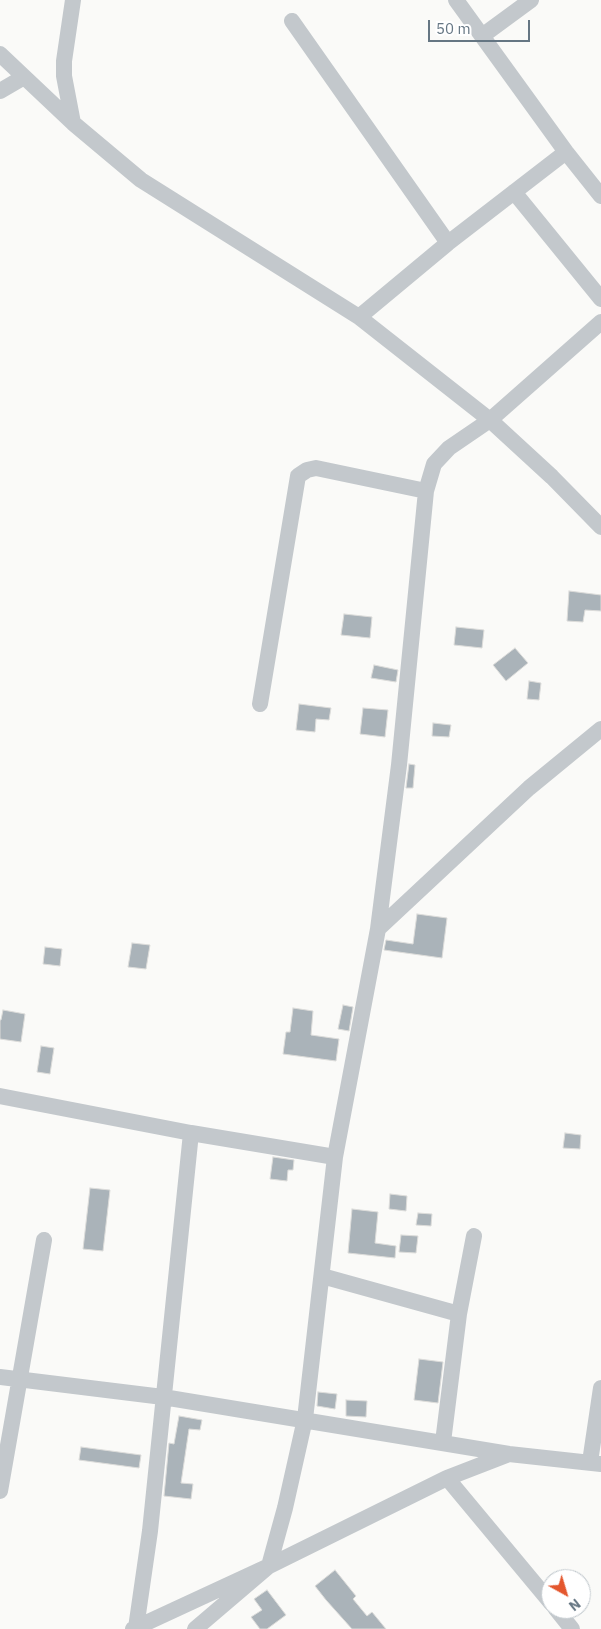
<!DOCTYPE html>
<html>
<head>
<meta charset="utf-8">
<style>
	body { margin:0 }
	#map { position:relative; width:601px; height:1629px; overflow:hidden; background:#fafaf8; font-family:"IBM Plex Sans",sans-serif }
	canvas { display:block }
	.north { position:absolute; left:541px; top:1569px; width:50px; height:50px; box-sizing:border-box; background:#fff; border:1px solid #c1c8cd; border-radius:50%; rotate:141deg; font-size:14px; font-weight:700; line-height:20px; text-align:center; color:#657683 }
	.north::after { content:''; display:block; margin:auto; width:18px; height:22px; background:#e4572e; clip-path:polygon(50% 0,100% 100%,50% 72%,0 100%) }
	.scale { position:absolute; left:428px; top:20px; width:102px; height:22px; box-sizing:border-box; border:2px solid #657683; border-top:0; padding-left:6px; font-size:15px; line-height:18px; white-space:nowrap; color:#657683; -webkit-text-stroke:4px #fff; paint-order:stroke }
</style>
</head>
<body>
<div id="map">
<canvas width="601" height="1629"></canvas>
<div class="north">N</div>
<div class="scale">50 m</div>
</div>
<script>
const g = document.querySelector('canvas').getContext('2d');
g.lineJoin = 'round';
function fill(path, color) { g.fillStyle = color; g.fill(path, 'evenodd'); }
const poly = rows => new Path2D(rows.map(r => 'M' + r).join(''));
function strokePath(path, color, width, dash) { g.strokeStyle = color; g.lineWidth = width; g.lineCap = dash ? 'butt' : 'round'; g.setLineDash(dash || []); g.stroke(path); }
const building = poly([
	[569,591,601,595,601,611,585,610,583,622,567,621,569,591],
	[344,614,372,617,370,638,341,635,344,614],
	[456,627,484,630,482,648,454,645,456,627],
	[515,648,528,663,506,681,493,665,515,648],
	[374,665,398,670,396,682,371,678,374,665],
	[529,681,541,683,539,700,527,699,529,681],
	[299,704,331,708,329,720,316,719,315,732,296,730,299,704],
	[363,708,388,710,385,737,360,734,363,708],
	[433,723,451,725,449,737,432,736,433,723],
	[409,764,415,765,413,788,406,788,409,764],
	[417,914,447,918,442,958,384,950,386,940,413,944,417,914],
	[132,943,150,945,146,969,128,967,132,943],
	[45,947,62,949,60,966,43,964,45,947],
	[343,1005,353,1007,349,1031,338,1029,343,1005],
	[293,1008,313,1011,311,1035,339,1039,336,1061,283,1054,286,1032,290,1032,293,1008],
	[3,1010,25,1014,21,1042,0,1039,0,1020,1,1020,3,1010],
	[41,1046,54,1048,50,1074,37,1072,41,1046],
	[565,1133,581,1135,580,1149,563,1148,565,1133],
	[273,1157,294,1160,293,1170,288,1170,287,1181,270,1179,273,1157],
	[90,1188,110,1190,103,1251,83,1249,90,1188],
	[390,1194,407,1196,406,1211,389,1209,390,1194],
	[352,1209,378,1212,375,1243,396,1246,395,1258,348,1253,352,1209],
	[418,1213,432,1214,431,1226,416,1225,418,1213],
	[401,1235,418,1236,416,1253,399,1252,401,1235],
	[419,1359,443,1362,438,1403,414,1400,419,1359],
	[318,1392,337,1394,335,1409,317,1406,318,1392],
	[346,1400,367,1401,366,1417,346,1416,346,1400],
	[179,1416,202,1420,200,1430,189,1429,181,1483,193,1484,191,1499,164,1496,169,1443,174,1444,179,1416],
	[81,1447,141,1455,139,1468,79,1460,81,1447],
	[335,1570,356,1596,353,1599,367,1616,372,1612,386,1629,352,1629,326,1600,315,1586,335,1570],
	[267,1590,286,1615,267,1629,260,1629,251,1617,262,1610,254,1599,267,1590]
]);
const street = poly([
	[456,0,566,152,601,196],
	[292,21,448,243],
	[482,36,531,0],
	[0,54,73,123,141,180,359,317,490,420,552,477,601,527],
	[0,91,24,77],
	[73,123,64,76,64,61,73,0],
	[514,192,601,299],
	[359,317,448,243,566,152],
	[260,704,298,476,307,470,316,468,426,491],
	[378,929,529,788,601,729],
	[0,1096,191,1133,335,1157],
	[322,1276,459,1314],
	[0,1377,163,1397,509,1454,601,1464],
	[443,1442,459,1314,474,1236],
	[590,1462,601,1388],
	[447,1478,551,1603],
	[0,1491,44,1240],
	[556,1609,572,1629],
	[136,1628,150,1531,191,1133],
	[133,1629,269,1566,447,1478,509,1454],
	[195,1629,269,1566,285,1508,305,1419,335,1157,378,929,399,765,426,491,434,464,449,448,490,420,601,322]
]);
fill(building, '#aab3b9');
strokePath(building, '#dcdcda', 1);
strokePath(street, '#c3c8cc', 16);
</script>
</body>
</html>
